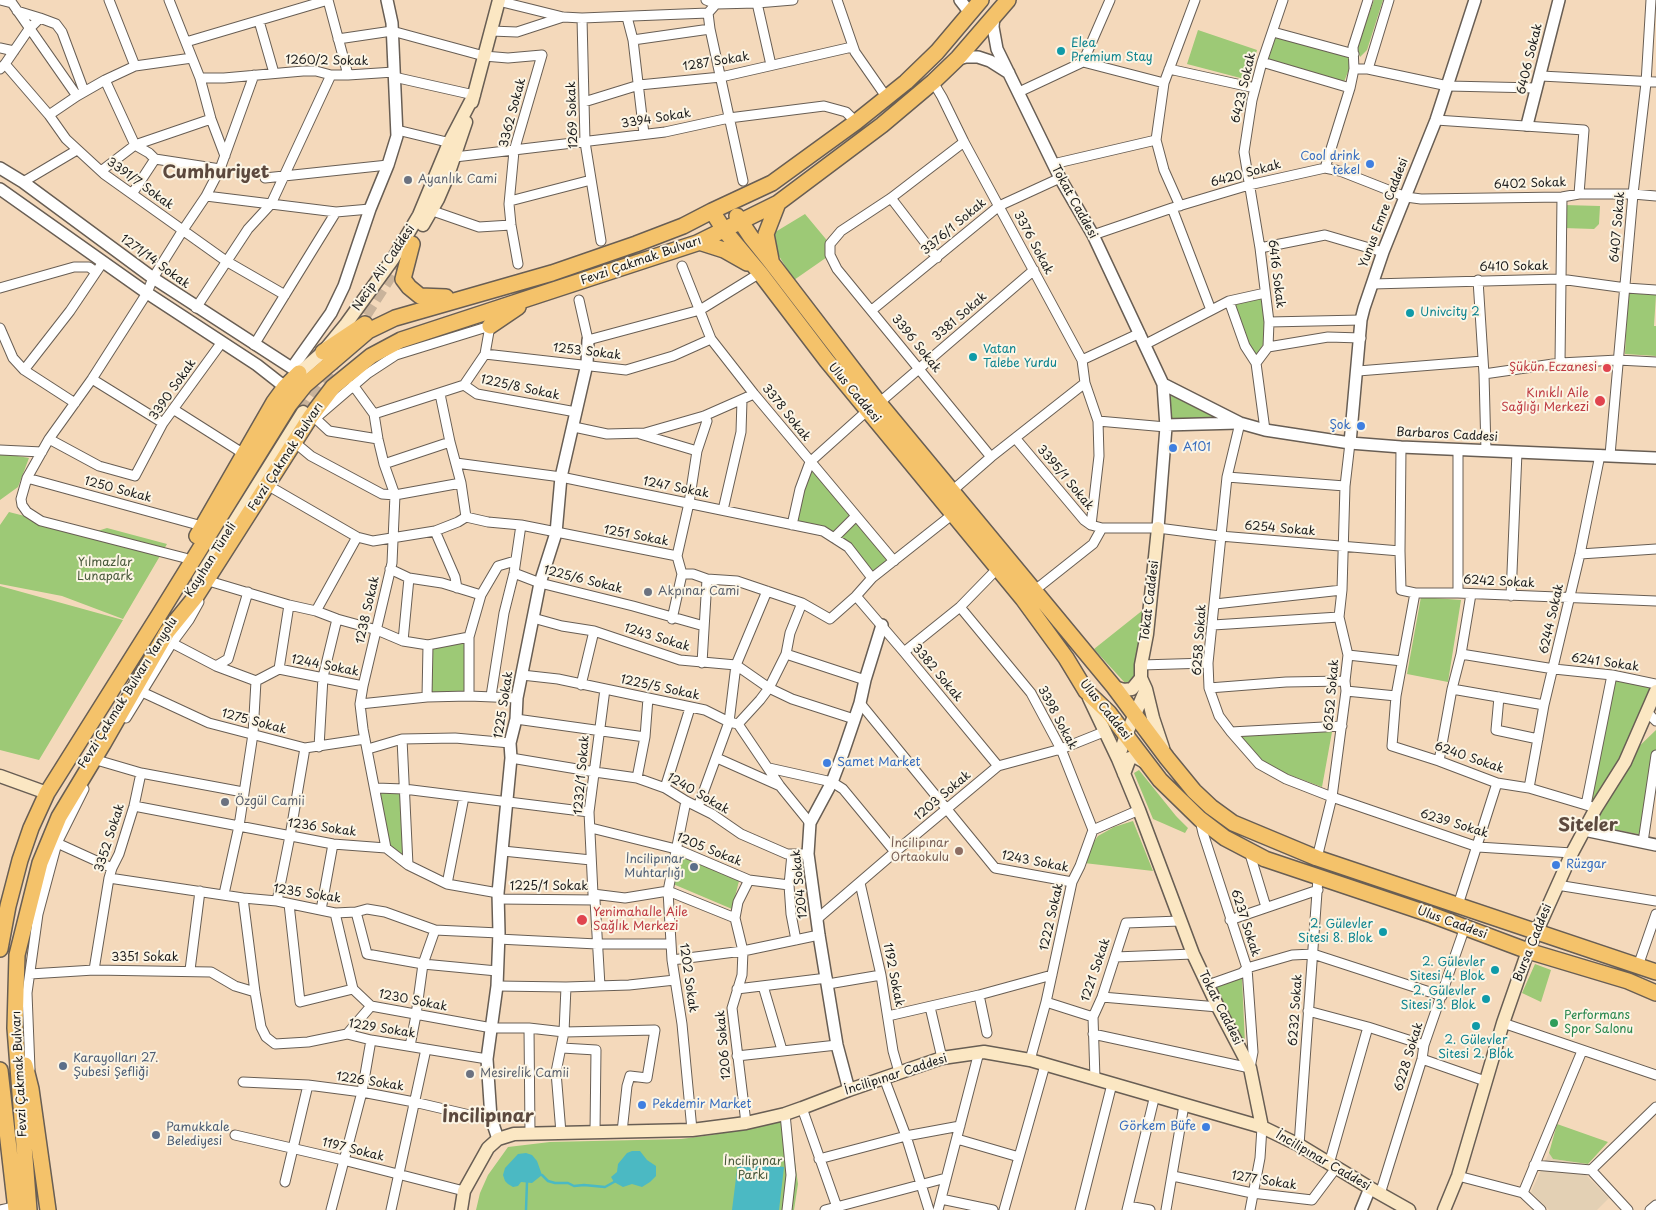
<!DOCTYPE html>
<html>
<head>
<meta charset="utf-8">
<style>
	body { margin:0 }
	canvas { display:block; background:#f4d9bb }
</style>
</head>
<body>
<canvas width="1656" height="1210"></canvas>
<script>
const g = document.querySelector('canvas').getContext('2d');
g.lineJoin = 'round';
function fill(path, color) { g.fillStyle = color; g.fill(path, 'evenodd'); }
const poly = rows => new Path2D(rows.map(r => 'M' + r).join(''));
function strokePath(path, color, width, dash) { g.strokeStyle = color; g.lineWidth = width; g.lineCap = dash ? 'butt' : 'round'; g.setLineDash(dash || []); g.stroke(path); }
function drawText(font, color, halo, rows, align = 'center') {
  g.font = font + ' "Playpen Sans",sans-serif'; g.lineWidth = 4; g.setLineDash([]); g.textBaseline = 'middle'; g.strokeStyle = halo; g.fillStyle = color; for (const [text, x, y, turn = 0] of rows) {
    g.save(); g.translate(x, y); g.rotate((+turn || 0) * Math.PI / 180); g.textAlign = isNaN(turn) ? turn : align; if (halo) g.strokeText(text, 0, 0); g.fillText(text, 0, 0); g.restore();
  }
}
const built = poly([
	[1549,1153,1553,1159,1588,1164,1586,1175,1609,1198,1597,1210,1549,1210,1531,1192]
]);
const green = poly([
	[1374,0,1383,0,1367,50,1360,57,1357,47],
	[1198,30,1257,50,1248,80,1187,64],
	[1273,32,1349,56,1349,69,1344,82,1262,62],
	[1564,205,1600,206,1599,224,1594,229,1563,228],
	[805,214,830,244,830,255,794,280,767,237],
	[1628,293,1656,295,1654,326,1656,326,1656,356,1625,354],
	[1261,297,1265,324,1264,343,1255,357,1248,345,1233,304],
	[1163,384,1240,423,1165,425],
	[0,453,29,458,18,487,0,500],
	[810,462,894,561,872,578,848,547,823,531,792,525],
	[9,512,91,533,107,528,167,544,123,619,62,596,0,584,0,525],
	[0,586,123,620,39,760,0,750],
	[1421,597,1461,600,1448,682,1407,674],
	[1148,606,1135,682,1126,684,1094,649],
	[469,637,469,696,427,697,428,645],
	[1612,675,1656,684,1628,757,1656,730,1656,755,1643,835,1587,824,1596,808,1586,805],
	[1332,732,1322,787,1287,774,1262,761,1238,738,1244,733],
	[1139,770,1176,816,1188,828,1185,833,1153,819,1134,773],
	[376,788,404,789,408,865,386,848],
	[1133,821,1153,871,1084,863,1089,849,1098,836,1114,827],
	[680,854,739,881,732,909,673,884],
	[1535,964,1551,970,1541,1002,1522,993],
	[1242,978,1245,1044,1226,1013,1213,985],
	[789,1119,798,1184,794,1210,476,1210,480,1193,488,1175,508,1147,550,1142,681,1139,712,1135],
	[1557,1124,1608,1142,1588,1164,1553,1159,1549,1153]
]);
const water = poly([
	[632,1151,640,1151,647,1160,656,1166,656,1176,650,1182,642,1187,632,1184,623,1187,614,1182,611,1177,617,1172,618,1164,627,1153],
	[526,1153,532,1155,537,1161,542,1175,532,1183,521,1182,518,1186,513,1187,508,1184,505,1181,503,1175,505,1168,518,1154],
	[738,1162,784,1167,779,1210,732,1210]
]);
const stream = poly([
	[542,1175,548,1181,555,1183,568,1183,574,1186,584,1185,605,1187,614,1182],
	[526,1210,527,1182]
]);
const secondaryTunnel = poly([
	[356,330,400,261],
	[303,412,334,364]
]);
const minor = poly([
	[1,0,12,3],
	[109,0,135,66],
	[169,0,200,78,211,119,225,156],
	[328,0,348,75],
	[706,0,716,4,757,3,793,0],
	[837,0,855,52,887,98],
	[498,1,563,17,582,18,708,13,716,4],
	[12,3,77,96],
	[757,3,771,65],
	[17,11,40,18],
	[708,13,710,29,743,181],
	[627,17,633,40,644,134],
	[582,18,585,142,601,241],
	[259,21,274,73],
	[491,31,517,32,563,17],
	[1273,32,1354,54],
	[338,39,392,31,484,56,508,58,542,55,514,151,509,204,511,225,518,264],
	[633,40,710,29],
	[186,42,328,0],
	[0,48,14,51],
	[1083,62,1110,0],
	[1262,62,1350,88],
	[5,64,49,115,66,139,104,174,226,261,285,295],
	[0,69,5,64,29,29,40,18,56,24,62,32,84,91],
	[1169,69,1255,88],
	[1354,69,1368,69,1448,86,1537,88],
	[1368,69,1389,0],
	[1541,76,1656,82],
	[394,77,474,95],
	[200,78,224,78,303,71,316,71,331,75,348,75,394,72],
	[105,80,135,145,211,119],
	[933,82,942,97,964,142,1082,360,1085,383,1098,421,1099,456,1091,525],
	[1019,92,1083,62,1164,83],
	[584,102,639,85,721,77,852,47],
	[49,115,77,96,105,80,135,66,192,58],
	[1436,120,1584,130,1579,194],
	[397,130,455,144],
	[964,142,891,198,841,231,830,244,830,255,837,269,991,457],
	[455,157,665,132,729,118,824,106,846,112,856,122],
	[1053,164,1156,140],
	[1325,168,1350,88,1354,69,1353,47,1368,0],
	[101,171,135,145,149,153,155,159,220,169],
	[265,178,388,165],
	[23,182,77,150],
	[132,194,155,159],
	[206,196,336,212,370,209],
	[891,198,937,258],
	[510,201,591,180],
	[1180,206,1164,170,1156,140,1164,83,1195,0],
	[1172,208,1211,310],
	[430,210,479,227,511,225],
	[1093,235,1172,208,1249,185,1325,168,1340,171,1406,197,1421,199,1562,197,1579,194,1633,194,1656,196],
	[1260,248,1325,235,1383,252],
	[682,266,711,339,754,394,894,561],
	[1478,280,1484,374,1486,451],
	[1372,284,1560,279,1626,288,1656,290],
	[0,288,74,267,89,267,96,272],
	[579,300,588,340,700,310,760,273],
	[1229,301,1245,346,1256,363],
	[196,308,248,229,271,204,331,75],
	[872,310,999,206,1060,178],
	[1269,322,1361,320],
	[0,328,13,358,24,370,75,403],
	[1146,344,1229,301,1265,293],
	[254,345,336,212],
	[1268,347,1328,337,1361,338],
	[485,354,626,370,673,356,711,339],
	[1082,360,1140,333],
	[1560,363,1562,197],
	[24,370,70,311,103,262],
	[1358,371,1483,361],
	[1484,374,1560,363,1618,360,1656,362],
	[92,379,163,423],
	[353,385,374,414,378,439,384,464,395,495,392,563,363,686,360,704,363,729,386,848],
	[440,394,450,442,461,483,466,517],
	[879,403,1034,270],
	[173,409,244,454],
	[374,414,464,385,477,394,576,412],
	[318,416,367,374,396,355,490,326,485,354,464,385],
	[315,418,329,431,378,439],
	[1098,421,1166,427],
	[1240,423,1227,477,1208,663,1209,688,1219,716,1231,732,1259,764,1286,779,1332,797,1478,847,1572,853],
	[574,427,607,434,645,433,704,416,754,394],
	[1265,430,1256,363,1268,347,1269,322,1260,248,1244,152,1252,100,1262,62,1283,0],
	[640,434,697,451],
	[49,439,99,466,135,476,163,423,222,342],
	[1016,439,1084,520,1091,525,1102,528,1158,528,1220,536,1400,551],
	[299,446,311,456,382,494,395,495,461,483],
	[1401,447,1400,551,1401,590,1415,593,1458,593,1656,601],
	[0,450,42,452],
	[1610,455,1633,194,1646,83,1651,0],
	[456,463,561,477,823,531,848,547,872,578],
	[384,464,450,442],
	[1227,477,1345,486],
	[27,478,202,526],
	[274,489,357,537,373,541,435,531,458,522,466,517,488,522,521,525,677,556,682,574,693,574,707,579,737,581,802,603,830,619,856,596,872,578,953,514],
	[952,491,991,457,1085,383],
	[723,510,741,432,742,400],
	[792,525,800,489,810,462,868,410],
	[435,531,455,577,457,588],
	[834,538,856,516],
	[1580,554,1656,549],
	[677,556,689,503,697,451,707,421,704,416],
	[185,558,41,521,27,512,22,505,21,499,27,478,49,439,92,379,147,293,153,278,183,230,206,196,220,169,254,75],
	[390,569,409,578,442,583,481,595],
	[514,573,540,583,633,606,704,626],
	[212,582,289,605,316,611,337,619,377,630,403,641,428,645,469,637],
	[1035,590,1093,544,1102,528],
	[1415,593,1396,696,1392,746,1439,761,1497,783,1529,788,1596,808],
	[1458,593,1458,449],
	[856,596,904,652,998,766],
	[1511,596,1517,452],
	[1215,604,1342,590],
	[960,607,1031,693,1061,749,1093,830],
	[316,611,357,537],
	[533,618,562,626,594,631,680,660,736,665,769,688,792,699,854,719],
	[672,619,682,574],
	[1213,625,1339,617],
	[403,641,409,578],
	[172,643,216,666,256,681,279,669,363,686],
	[904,652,960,607,997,569],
	[786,654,865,680],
	[1461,654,1554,669,1612,675,1656,684],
	[1348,655,1402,661],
	[702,663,707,579],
	[1141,665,1208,663],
	[216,666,228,659,248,592],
	[279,669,289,605],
	[522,675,558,679,705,710,729,722,738,724,780,786,810,823],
	[581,685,594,631],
	[1209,688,1286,682,1345,681],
	[1452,689,1544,705],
	[1346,691,1396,696],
	[142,692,209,723,305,748,365,739],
	[469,696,469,637,481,595,498,566,515,561],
	[491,696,504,613,514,573,521,525],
	[427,697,428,645],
	[1499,697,1496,730,1538,739],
	[860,703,995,868,1072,882],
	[360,704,427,697,469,696,517,698],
	[1647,712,1656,721],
	[126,718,172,643,189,620,199,602],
	[516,719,645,737],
	[738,724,760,700,769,688,786,654,790,633,802,603],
	[1231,732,1342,726],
	[402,739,408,865],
	[319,747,323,677,337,619],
	[368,749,402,739,455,738,510,743],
	[511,758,595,772,637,778,665,788,686,801,712,814,741,834,787,854,808,854],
	[717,758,780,786],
	[100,761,141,773,243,792],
	[1439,761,1452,689,1461,654,1471,594],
	[769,768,832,782,843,789,895,852],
	[637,778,645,737,648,698],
	[376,788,404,789,589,812],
	[665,788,690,708],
	[1529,788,1544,705,1580,554,1600,455],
	[686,801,668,891,672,960,682,1024,692,1130],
	[1586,805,1612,675],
	[134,806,333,844,386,848,408,865,447,884,498,893],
	[698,807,729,722,736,665,767,591],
	[591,828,676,849,749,880,789,885],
	[1643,842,1656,755],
	[57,843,112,868],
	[503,851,591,860],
	[1249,851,1266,907],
	[792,854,789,885,791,914,796,940],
	[1317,858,1332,797,1346,691,1345,681,1348,655,1339,617,1342,590,1345,486,1350,443],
	[109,878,243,898,277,901,335,913,356,912,367,909,385,912,435,930,499,933],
	[860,883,881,975,893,1051,899,1072],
	[447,884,464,797],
	[1557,885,1656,901],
	[224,894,239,826,253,734,256,681],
	[593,894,589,812,605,689],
	[243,898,255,992,261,1027,266,1037,275,1044,308,1042,347,1034,371,1040,487,1059],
	[498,899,595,900,593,894,625,898,668,891,735,918],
	[595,900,600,986],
	[277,901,290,836,305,748],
	[289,904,300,1002,353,989],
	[1458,905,1497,783],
	[321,910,333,844],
	[356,912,367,954,423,964,497,971],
	[335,913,353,989,371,1006,492,1028,529,1028,564,1032,655,1030,647,1078,630,1076,627,1086,622,1132],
	[817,919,895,852,998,766,1061,749,1106,731],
	[1230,920,1318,890],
	[498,939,597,944,671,944],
	[1115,957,1193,954],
	[672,960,743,951,819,935],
	[1638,966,1656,914],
	[94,970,109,878,112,868,119,854,134,806,141,773],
	[190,970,200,891],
	[30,974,94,970,211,972,235,986,255,992],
	[828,984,881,975],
	[1208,985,1242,973,1247,968,1292,955,1313,954,1442,996],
	[497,986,566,987,629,985,675,980],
	[763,986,782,1050],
	[737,989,827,978],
	[979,995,1052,975],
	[1102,997,1218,1007],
	[1046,1002,1093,1017],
	[930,1007,942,1058],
	[1308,1011,1368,1027,1424,1045],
	[888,1016,979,995,987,1033],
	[1503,1023,1656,1075],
	[529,1028,530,1133],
	[347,1034,371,1006],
	[1093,1034,1250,1068,1253,1052,1247,968,1203,833,1200,820],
	[410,1046,416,1015,423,964,435,930],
	[562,1048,596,1050,595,1132],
	[737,1056,837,1045],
	[1422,1059,1485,1081],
	[1030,1060,1046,1002,1072,882,1080,866,1093,830,1139,810],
	[30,1069,27,993,38,914,57,843,84,789],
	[884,1078,906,1136,929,1210],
	[1095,1079,1093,1017,1102,997,1126,923,1180,921],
	[243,1082,308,1085,362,1092,414,1102,474,1116,491,1118],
	[802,1108,838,1210],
	[785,1114,791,1175,787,1210],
	[746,1123,732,1008,742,975,743,951,735,918,738,902,749,880],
	[561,1133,556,1072,564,1032,566,987],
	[235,1135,343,1160,464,1191],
	[957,1139,1019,1157],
	[1299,1145,1318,878],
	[819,1159,906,1136,960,1126],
	[1329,1164,1368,1027],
	[1534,1165,1591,1170,1628,1210],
	[1591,1170,1656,1107],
	[1173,1176,1252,1193,1312,1200,1336,1168],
	[1458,1176,1523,1193,1541,1210],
	[285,1182,308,1085],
	[1523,1193,1582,1051],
	[1380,1194,1422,1059,1424,1045,1465,927],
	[941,1199,993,1210],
	[1128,1206,1150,1210],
	[0,1210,9,1208],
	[331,1210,362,1092,371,1040],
	[391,1210,426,1049],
	[825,1210,946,1178],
	[938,1210,979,1052],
	[1004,1210,1045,1065],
	[1080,1210,1112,1084],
	[1127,1210,1155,1095],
	[1166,1210,1184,1105],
	[1250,1210,1260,1158,1262,1127],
	[1650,1210,1656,1205]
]);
const tertiary = poly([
	[960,0,970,13],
	[994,15,993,27,997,49,1060,178,1093,235,1163,384,1166,427,1158,528],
	[955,60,966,57,978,57,990,61,1009,73],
	[1527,125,1559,0],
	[0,168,23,182,153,278,298,372],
	[0,189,147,293,257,365,285,387],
	[292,368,331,313,344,286,370,209,388,165,397,136,392,23,387,0],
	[1163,384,1240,423,1265,430,1350,443,1401,447,1656,458],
	[1165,425,1238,423],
	[1350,443,1361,320,1364,308,1383,252,1436,120,1475,0],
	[1584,830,1656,845],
	[849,1090,837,1045,819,935,808,854,810,823,832,782,843,753,860,703,865,680,882,625],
	[498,1139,491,1118,487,1059,497,986,499,933,498,893,511,758,510,743,516,719,517,698,540,583,556,533,561,477,587,364,588,340],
	[1361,1210,1370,1188]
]);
const secondary = poly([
	[472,102,499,0],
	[423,225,438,199,447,178,466,122],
	[299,373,323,352,346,324,393,259,419,215,449,143,474,95],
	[1158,528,1147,634,1141,665,1141,678,1146,689,1126,735,1118,759,1139,810,1193,954,1218,1007,1250,1068,1262,1127],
	[198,580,303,412],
	[1114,687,1124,690,1132,689,1141,678],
	[1146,689,1153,718,1163,748],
	[1089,698,1118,759],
	[1124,774,1130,758,1136,757,1148,764],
	[0,776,47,793],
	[461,1210,464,1191,488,1148,498,1139,514,1134,692,1130,746,1123,785,1114,802,1108,849,1090,942,1058,984,1052,1030,1060,1262,1127,1299,1145,1370,1188,1409,1210],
	[1444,1210,1458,1176,1503,1023,1528,951,1572,853,1596,808,1625,762,1656,691]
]);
const primary = poly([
	[712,211,724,230,760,273,827,361,1023,599,1066,658,1086,691,1109,713,1160,780,1200,819,1225,838,1265,859,1432,915,1528,951,1628,981,1656,993],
	[737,216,751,237,771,262,879,403,1114,687,1167,758,1194,791,1211,807,1233,823,1317,858,1656,972],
	[699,242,724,250,747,263],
	[412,244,403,279,409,287,420,296,446,297],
	[771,260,766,234,778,203],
	[490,326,518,307],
	[323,352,365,324],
	[197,536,274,402,285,387,299,373],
	[0,949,8,906,20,860,31,828,47,793,159,615,289,405,305,385,368,331,395,318,552,273,636,244,683,226,712,211,772,183,856,122,906,82,937,52,981,0],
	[25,1065,31,1089,48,1210],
	[0,1070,16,1210],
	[29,1210,15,1028,17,955,40,863,59,817,103,744,167,632,197,595,311,416,333,387,371,356,401,340,697,243,778,203,882,125,933,82,958,58,1008,0]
]);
const markers = [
	[1061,51,5,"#0f9aa8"],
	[1370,164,5,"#3f7fe0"],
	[408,180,5,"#6b7280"],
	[1410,313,5,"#0f9aa8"],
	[973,357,5,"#0f9aa8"],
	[1607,368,5,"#e0444e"],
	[1600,401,6,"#e0444e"],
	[1361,426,5,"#3f7fe0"],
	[1173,448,5,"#3f7fe0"],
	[648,592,5,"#6b7280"],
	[827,763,5,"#3f7fe0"],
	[225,802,5,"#6b7280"],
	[959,851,5,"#8d6e63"],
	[1556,865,5,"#3f7fe0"],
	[694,867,5,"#5c6f8a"],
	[582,920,6,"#e0444e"],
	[1383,932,5,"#0f9aa8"],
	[1495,970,5,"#0f9aa8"],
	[1486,999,5,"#0f9aa8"],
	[1554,1023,5,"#2e9e5b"],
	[1476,1026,5,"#0f9aa8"],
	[63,1066,5,"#5c6f8a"],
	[470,1074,5,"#6b7280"],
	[642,1105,5,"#3f7fe0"],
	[1206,1127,5,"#3f7fe0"],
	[156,1135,5,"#5c6f8a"]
];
const cultureNames = [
	["Elea",1071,44],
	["Premium Stay",1071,58],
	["Univcity 2",1420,313],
	["Vatan",983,350],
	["Talebe Yurdu",983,364],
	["2. Gülevler",1373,925,"right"],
	["Sitesi 8. Blok",1373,939,"right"],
	["2. Gülevler",1485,963,"right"],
	["Sitesi 4. Blok",1485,977,"right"],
	["2. Gülevler",1476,992,"right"],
	["Sitesi 3. Blok",1476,1006,"right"],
	["2. Gülevler",1476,1041,"center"],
	["Sitesi 2. Blok",1476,1055,"center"]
];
const streetNames = [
	["6406 Sokak",1530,59,-76],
	["1260/2 Sokak",327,61,1],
	["1287 Sokak",716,62,-9],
	["6423 Sokak",1244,88,-77],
	["3362 Sokak",513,113,-75],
	["1269 Sokak",573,115,-92],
	["3394 Sokak",656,119,-9],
	["6420 Sokak",1246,174,-15],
	["3391/7 Sokak",140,184,36],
	["6402 Sokak",1530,184,-2],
	["Tokat Caddesi",1074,202,61],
	["Yunus Emre Caddesi",1384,213,-69],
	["3376/1 Sokak",954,227,-40],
	["6407 Sokak",1618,227,-85],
	["3376 Sokak",1033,243,62],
	["Fevzi Çakmak Bulvarı",641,261,-19],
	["1271/14 Sokak",155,262,36],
	["6410 Sokak",1514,267,-1],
	["Necip Ali Caddesi",384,268,-56],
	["6416 Sokak",1276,274,83],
	["3381 Sokak",960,317,-41],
	["3396 Sokak",916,344,51],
	["1253 Sokak",587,352,7],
	["1225/8 Sokak",520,388,12],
	["3390 Sokak",173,390,-55],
	["Ulus Caddesi",854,393,50],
	["3378 Sokak",786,413,51],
	["Barbaros Caddesi",1447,435,3],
	["Fevzi Çakmak Bulvarı",286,457,-57],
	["3395/1 Sokak",1065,478,50],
	["1247 Sokak",676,488,11],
	["1250 Sokak",118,490,15],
	["6254 Sokak",1280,529,5],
	["1251 Sokak",636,536,11],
	["Kayıhan Tüneli",211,560,-58],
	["1225/6 Sokak",583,580,14],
	["6242 Sokak",1499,582,3],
	["Tokat Caddesi",1150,601,-83],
	["1238 Sokak",368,610,-77],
	["6244 Sokak",1552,619,-77],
	["1243 Sokak",657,638,17],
	["6258 Sokak",1200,640,-86],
	["6241 Sokak",1605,663,8],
	["1244 Sokak",325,666,11],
	["3382 Sokak",937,673,50],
	["1225/5 Sokak",660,688,12],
	["Fevzi Çakmak Bulvarı Yanyolu",128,693,-58],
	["6252 Sokak",1332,695,-85],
	["1225 Sokak",504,705,-81],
	["Ulus Caddesi",1105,710,51],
	["3398 Sokak",1057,718,62],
	["1275 Sokak",254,722,15],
	["6240 Sokak",1469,758,19],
	["1232/1 Sokak",582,775,-85],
	["1240 Sokak",698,794,30],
	["1203 Sokak",943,796,-40],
	["6239 Sokak",1454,824,17],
	["1236 Sokak",322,828,8],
	["3352 Sokak",110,838,-72],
	["1205 Sokak",709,850,22],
	["1243 Sokak",1035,862,11],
	["1204 Sokak",800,884,-96],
	["1225/1 Sokak",549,887],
	["1235 Sokak",307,894,9],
	["1222 Sokak",1052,917,-77],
	["6237 Sokak",1245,923,72],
	["Ulus Caddesi",1452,923,20],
	["Bursa Caddesi",1533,943,-68],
	["3351 Sokak",145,958],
	["1221 Sokak",1096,970,-71],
	["1192 Sokak",893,975,79],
	["1202 Sokak",688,978,82],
	["1230 Sokak",413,1001,11],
	["Tokat Caddesi",1220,1008,63],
	["6232 Sokak",1296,1010,-86],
	["1229 Sokak",382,1029,9],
	["1206 Sokak",724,1045,-95],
	["6228 Sokak",1409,1057,-73],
	["Fevzi Çakmak Bulvarı",20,1074,-93],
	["İncilipınar Caddesi",896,1075,-18],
	["1226 Sokak",370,1082,9],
	["1197 Sokak",353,1150,14],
	["İncilipınar Caddesi",1323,1161,30],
	["1277 Sokak",1264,1181,9]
];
const shopNames = [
	["Cool drink",1360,157,"right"],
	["tekel",1360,171,"right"],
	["Şok",1351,426,"right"],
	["A101",1183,448],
	["Samet Market",837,763],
	["Rüzgar",1566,865],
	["Pekdemir Market",652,1105],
	["Görkem Büfe",1196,1127,"right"]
];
const worshipNames = [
	["Ayanlık Cami",418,180],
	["Akpınar Cami",658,592],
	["Özgül Camii",235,802],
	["Mesirelik Camii",480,1074]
];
const healthNames = [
	["Şükün Eczanesi",1597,368],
	["Kınıklı Aile",1589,394],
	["Sağlığı Merkezi",1589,408],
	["Yenimahalle Aile",593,913,"left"],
	["Sağlık Merkezi",593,927,"left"]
];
const parkNames = [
	["Yılmazlar",105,563],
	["Lunapark",105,577],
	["İncilipınar",753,1162],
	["Parkı",753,1176]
];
const educationNames = [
	["İncilipınar",949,844],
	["Ortaokulu",949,858]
];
const serviceNames = [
	["İncilipınar",684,860,"right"],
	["Muhtarlığı",684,874,"right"],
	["Karayolları 27.",73,1059],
	["Şubesi Şefliği",73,1073],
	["Pamukkale",166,1128],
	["Belediyesi",166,1142]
];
const leisureNames = [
	["Performans",1564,1016],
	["Spor Salonu",1564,1030]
];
const districtNames = [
	["Cumhuriyet",216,173],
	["Siteler",1588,826],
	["İncilipınar",488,1117]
];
fill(built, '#e3d0b4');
fill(green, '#9dc976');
fill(water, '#4bb9c3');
strokePath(stream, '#4bb9c3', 2.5);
strokePath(secondaryTunnel, '#c9b39b', 12, [12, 6]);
strokePath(minor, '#685e54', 11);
strokePath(tertiary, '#685e54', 14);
strokePath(secondary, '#685e54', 15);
strokePath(primary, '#685e54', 18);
strokePath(minor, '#fff', 9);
strokePath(tertiary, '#fff', 11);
strokePath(secondary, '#fbe7c3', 12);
strokePath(primary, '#f4c26a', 15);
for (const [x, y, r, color] of markers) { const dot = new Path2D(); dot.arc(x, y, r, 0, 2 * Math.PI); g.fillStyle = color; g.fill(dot); strokePath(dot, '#fcf5e5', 2); }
drawText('12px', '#0d838f', '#fcf5e5', cultureNames, 'left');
drawText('12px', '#1c1c1c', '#fcf5e5', streetNames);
drawText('12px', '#366cbe', '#fcf5e5', shopNames, 'left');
drawText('12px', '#5b616d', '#fcf5e5', worshipNames, 'left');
drawText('12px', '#be3a42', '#fcf5e5', healthNames, 'right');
drawText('12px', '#49593c', '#fcf5e5', parkNames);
drawText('12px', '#785e54', '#fcf5e5', educationNames, 'right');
drawText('12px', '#4e5e75', '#fcf5e5', serviceNames, 'left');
drawText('12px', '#27864d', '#fcf5e5', leisureNames, 'left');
drawText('bold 18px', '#5c493e', '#fcf5e5', districtNames);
</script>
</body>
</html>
